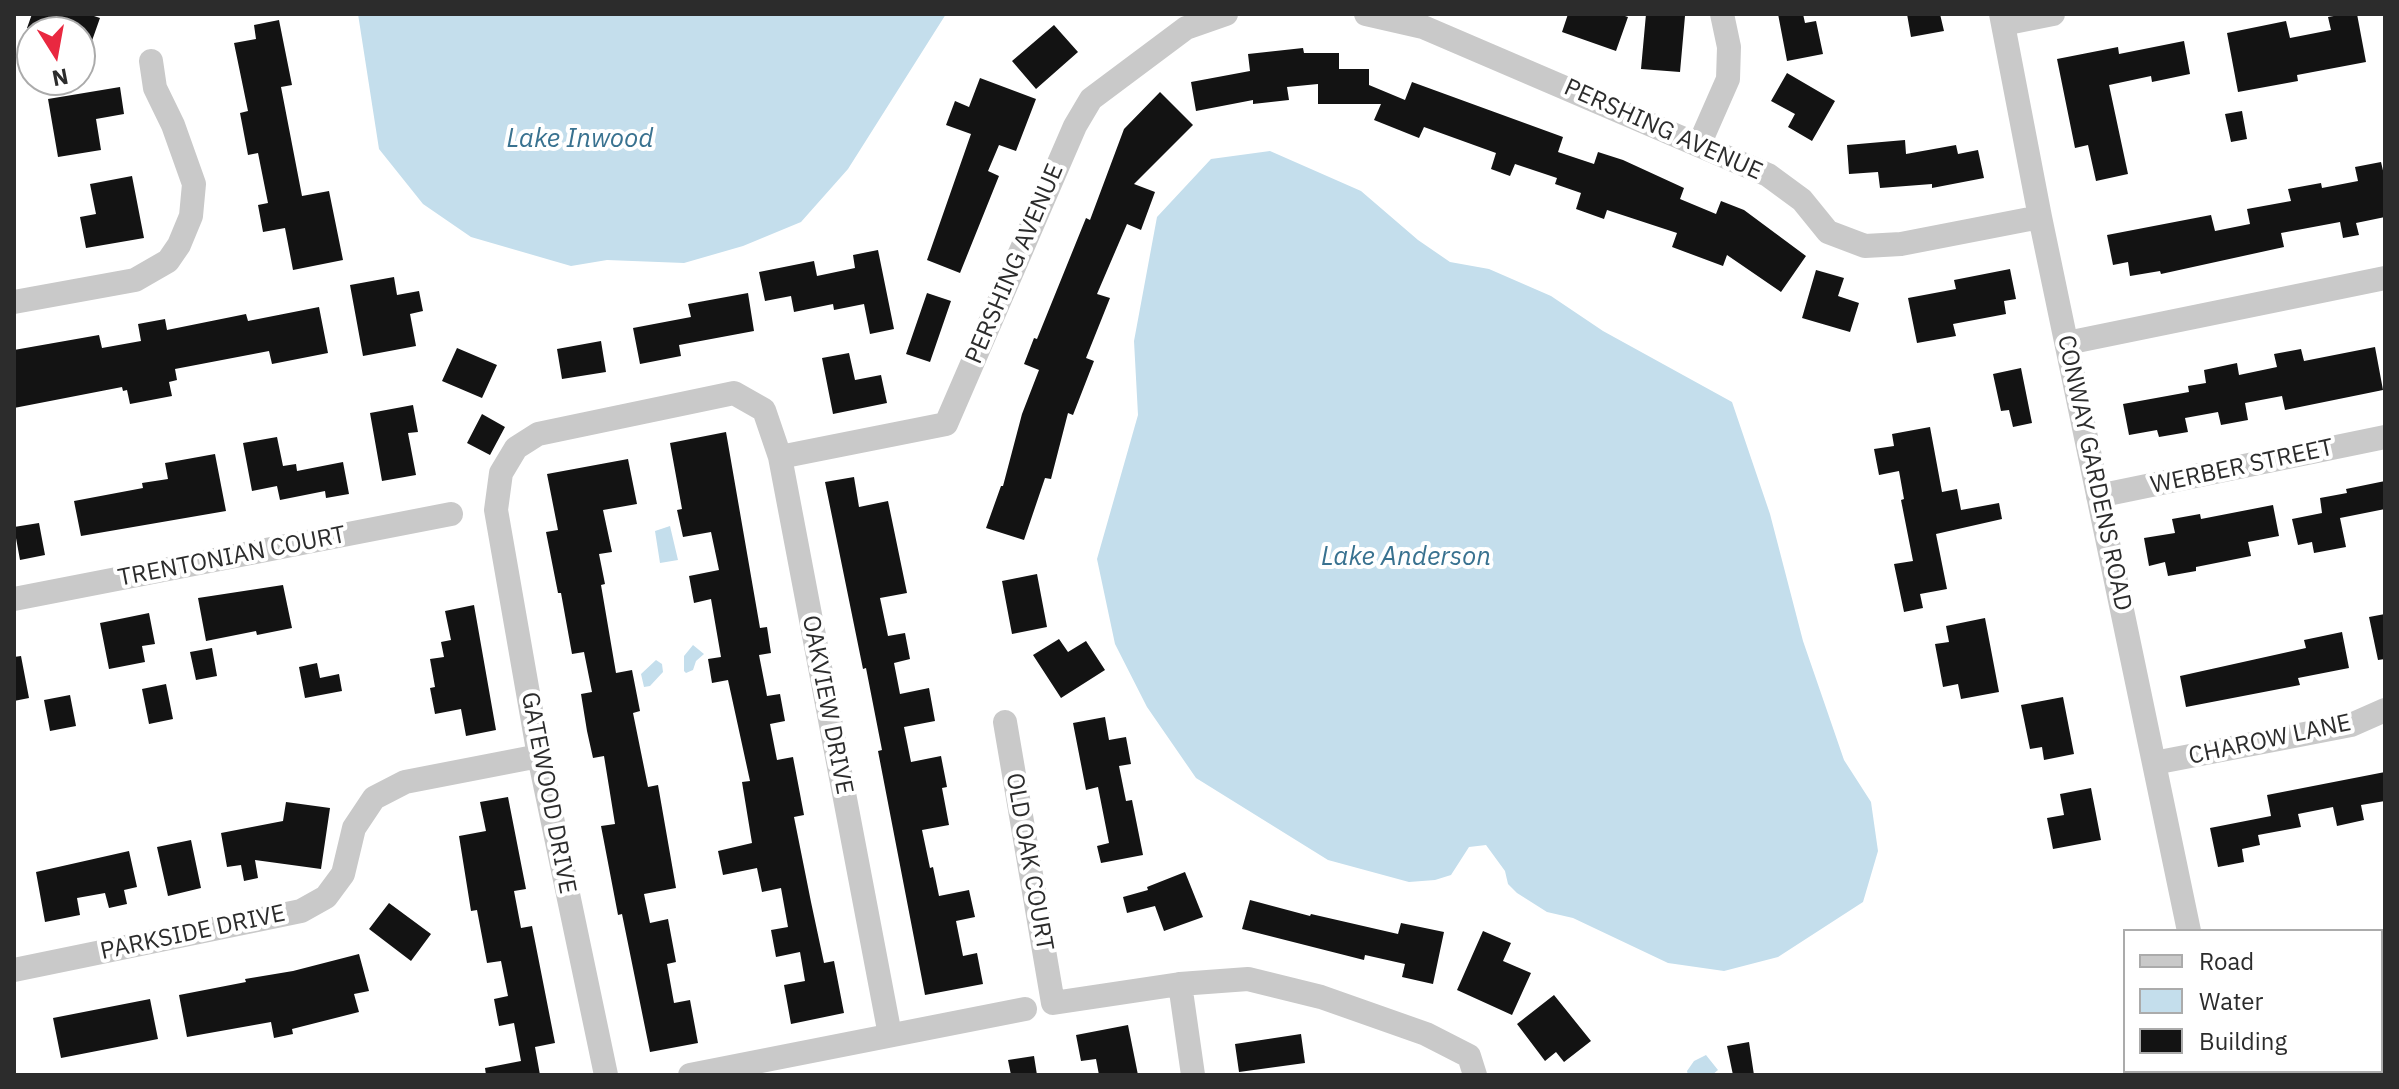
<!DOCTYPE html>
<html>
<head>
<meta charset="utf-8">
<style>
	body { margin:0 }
	#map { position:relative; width:2399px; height:1089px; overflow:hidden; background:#fff; font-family:"IBM Plex Sans",sans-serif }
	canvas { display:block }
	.frame { position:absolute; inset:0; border:16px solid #2c2c2c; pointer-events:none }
	.legend { position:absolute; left:2123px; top:929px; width:260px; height:144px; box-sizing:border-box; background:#fff; border:2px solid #ababab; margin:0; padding:10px 14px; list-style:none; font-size:24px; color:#2c2c2c }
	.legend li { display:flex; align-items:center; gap:16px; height:40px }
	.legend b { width:40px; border:2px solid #ababab }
	.north { position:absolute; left:16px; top:16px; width:80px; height:80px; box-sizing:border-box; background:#fff; border:2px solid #ababab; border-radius:50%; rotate:169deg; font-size:22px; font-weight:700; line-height:32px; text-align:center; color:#2c2c2c }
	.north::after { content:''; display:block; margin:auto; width:28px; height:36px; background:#e92840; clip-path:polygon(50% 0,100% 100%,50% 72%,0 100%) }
</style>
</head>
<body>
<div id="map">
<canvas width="2399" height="1089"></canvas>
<div class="frame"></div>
<ul class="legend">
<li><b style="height:10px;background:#c9c9c9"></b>Road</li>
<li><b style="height:22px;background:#c4deec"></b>Water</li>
<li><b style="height:22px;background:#131313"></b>Building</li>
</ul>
<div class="north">N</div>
</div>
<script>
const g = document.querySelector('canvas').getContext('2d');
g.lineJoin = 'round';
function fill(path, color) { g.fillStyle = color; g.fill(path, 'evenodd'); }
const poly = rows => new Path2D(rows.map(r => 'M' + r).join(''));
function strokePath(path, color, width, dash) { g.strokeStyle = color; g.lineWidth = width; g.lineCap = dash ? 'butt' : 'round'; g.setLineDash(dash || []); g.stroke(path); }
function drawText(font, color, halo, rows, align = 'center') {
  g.font = font + ' "IBM Plex Sans",sans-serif'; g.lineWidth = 8; g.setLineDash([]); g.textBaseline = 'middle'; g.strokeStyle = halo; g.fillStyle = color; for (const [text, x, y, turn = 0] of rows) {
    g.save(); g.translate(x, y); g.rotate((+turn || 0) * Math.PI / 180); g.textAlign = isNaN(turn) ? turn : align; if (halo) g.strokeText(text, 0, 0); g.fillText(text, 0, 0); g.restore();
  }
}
const water = poly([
	[358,14,946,14,848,169,801,222,743,246,684,263,607,260,571,266,471,237,423,204,379,149],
	[1270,151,1361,191,1418,240,1450,262,1489,269,1551,296,1603,331,1732,402,1770,514,1803,641,1844,760,1871,802,1878,851,1863,902,1778,957,1724,971,1668,963,1573,918,1547,912,1517,893,1508,884,1505,871,1486,845,1469,847,1451,875,1435,880,1409,882,1328,860,1196,778,1147,707,1115,644,1097,559,1138,415,1134,341,1157,217,1211,159],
	[670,526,678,560,660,563,655,531],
	[693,645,704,654,696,661,693,670,686,673,684,671,684,656],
	[656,660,662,664,663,672,650,686,644,687,641,674],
	[1706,1055,1718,1070,1712,1075,1688,1075,1687,1071,1694,1061]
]);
const building = poly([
	[32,14,88,14,100,18,82,69,80,68,80,32,37,32,27,28],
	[1568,14,1619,14,1628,17,1616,51,1562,32],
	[1646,14,1685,16,1680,72,1641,69],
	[1778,14,1803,14,1805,23,1816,21,1823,54,1787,61],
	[1907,14,1940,14,1944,31,1911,37],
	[2345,14,2357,14,2366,62,2297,75,2298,81,2238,92,2227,33,2286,21,2290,38,2331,30,2328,17],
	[279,20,292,85,281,87,302,196,329,191,343,260,293,270,285,228,263,232,258,205,268,203,258,153,248,155,240,113,248,111,234,43,256,39,254,25],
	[1054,25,1078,52,1036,89,1012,61],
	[2184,41,2190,74,2152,82,2151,76,2109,85,2128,174,2096,181,2088,145,2075,148,2057,59,2118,47,2119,54],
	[1303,48,1304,53,1339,53,1339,69,1369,69,1369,85,1405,100,1412,82,1563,137,1558,152,1594,164,1598,152,1623,160,1684,188,1680,199,1716,214,1721,201,1744,210,1806,256,1781,292,1727,255,1723,266,1672,247,1677,233,1607,210,1604,219,1576,209,1581,193,1555,184,1557,178,1515,164,1510,176,1491,169,1496,153,1424,127,1419,138,1374,120,1381,104,1318,104,1318,84,1287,87,1289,100,1253,104,1253,100,1196,111,1191,82,1250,71,1248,54],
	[1787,73,1835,101,1812,141,1788,127,1795,114,1771,101],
	[980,78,1036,99,1016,151,999,145,988,171,999,176,960,273,927,260,971,134,946,125,955,101,969,107],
	[120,87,124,114,96,119,101,150,58,157,48,99],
	[1160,92,1193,125,1134,184,1155,192,1141,230,1127,224,1097,294,1110,298,1086,358,1094,361,1073,415,1068,413,1051,479,1045,478,1024,540,986,528,1001,486,1003,486,1022,414,1039,370,1024,364,1034,338,1037,339,1086,218,1090,220,1124,129],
	[2242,111,2247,139,2231,142,2225,114],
	[1905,140,1906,154,1956,145,1958,154,1978,150,1984,178,1932,188,1932,184,1880,188,1878,172,1849,174,1847,145],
	[2381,162,2385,179,2385,217,2356,223,2359,235,2343,238,2340,222,2281,233,2284,247,2161,274,2160,271,2130,276,2128,262,2113,265,2107,235,2211,215,2215,231,2250,224,2247,209,2291,201,2288,189,2321,183,2322,188,2358,181,2355,167],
	[132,176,144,238,86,248,80,217,96,214,90,184],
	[878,250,894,329,870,334,864,304,834,310,833,304,794,312,791,296,765,301,759,272,814,261,817,276,855,268,853,255],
	[2010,269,2016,299,2004,301,2006,314,1953,324,1956,336,1917,343,1908,298,1956,289,1954,280],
	[1816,270,1844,278,1838,296,1859,303,1850,332,1802,318],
	[394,277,397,295,419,291,423,311,410,314,416,346,363,356,350,285],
	[748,293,754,331,679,345,681,356,640,364,633,328,691,317,688,304],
	[927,293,951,301,930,362,906,354],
	[319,307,328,353,272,364,269,351,175,369,177,380,169,382,172,396,130,404,127,390,123,391,122,387,14,408,14,350,99,335,102,348,141,341,138,324,165,319,167,330,246,314,248,321],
	[601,341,606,372,562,379,557,349],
	[2375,347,2383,390,2285,410,2282,396,2245,403,2248,420,2221,425,2218,412,2185,418,2188,432,2159,437,2157,430,2129,435,2123,404,2189,392,2188,386,2206,383,2204,370,2237,363,2239,375,2277,367,2274,354,2301,349,2304,361],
	[457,348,497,365,482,398,442,381],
	[849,353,855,380,881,375,887,403,833,414,822,358],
	[2021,368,2032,423,2013,427,2009,410,2001,411,1993,374],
	[413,405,418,432,408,433,416,475,382,481,370,413],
	[482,414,505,427,490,455,467,443],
	[1930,427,1942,492,1957,489,1961,510,1999,503,2002,519,1936,534,1947,589,1920,594,1923,608,1904,612,1894,564,1913,561,1901,500,1904,499,1899,471,1879,475,1874,449,1894,446,1892,434],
	[726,432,760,628,767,627,771,653,759,655,767,696,780,694,785,721,770,724,777,760,793,757,804,815,794,817,811,902,824,963,834,961,844,1013,791,1024,784,985,805,981,800,952,776,957,771,930,788,927,781,888,762,892,757,868,723,875,718,851,752,843,742,782,750,781,728,680,712,683,708,659,721,657,711,599,694,603,689,576,719,570,711,532,683,537,677,510,682,509,670,443],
	[277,437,283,466,296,464,297,471,343,462,349,494,326,498,325,491,280,500,277,486,252,491,243,443],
	[215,454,226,511,81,536,74,501,143,488,142,483,168,479,165,463],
	[628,459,637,504,603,510,612,552,599,554,605,584,601,585,616,673,632,670,640,711,633,713,648,787,658,785,676,888,644,894,650,923,668,919,676,962,667,964,674,1003,690,1000,698,1043,650,1052,622,914,618,915,601,826,615,824,604,756,593,758,587,731,581,694,592,692,584,652,572,654,561,593,558,593,546,532,558,530,547,474],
	[854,477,859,507,888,501,907,593,880,598,888,636,905,633,910,659,894,663,900,694,929,688,935,721,904,727,911,762,941,756,947,787,942,788,949,825,922,830,930,868,933,867,939,896,969,890,975,917,956,921,963,956,977,953,983,984,925,995,878,751,882,750,866,668,863,669,825,482],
	[2385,481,2385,509,2340,518,2346,547,2314,553,2312,542,2298,545,2292,519,2322,513,2320,498,2347,493,2346,489],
	[2273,505,2279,536,2248,542,2251,556,2196,567,2196,571,2168,576,2165,562,2149,566,2144,538,2175,533,2172,519,2200,514,2201,519],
	[39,523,45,555,20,560,14,527],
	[1037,574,1047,627,1012,634,1002,581],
	[283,585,292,628,257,635,256,631,206,641,198,598],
	[474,605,496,730,466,736,461,709,435,714,430,688,435,687,430,659,444,657,441,642,451,640,445,611],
	[149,613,155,644,142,646,145,662,109,669,100,623],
	[2385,614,2385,659,2378,660,2369,617],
	[1985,618,1999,692,1961,699,1958,684,1943,687,1935,644,1949,642,1946,626],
	[2342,632,2349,668,2298,678,2300,685,2186,707,2180,676,2306,648,2304,640],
	[1059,639,1068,652,1086,641,1105,670,1061,698,1033,655],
	[212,648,217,676,196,680,190,652],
	[21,656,29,698,14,701,14,657],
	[317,663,320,678,339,674,342,691,305,698,299,667],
	[166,684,173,719,149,724,142,689],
	[70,695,76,726,50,731,44,700],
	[2063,697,2074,754,2044,760,2042,747,2030,749,2021,705],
	[1105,717,1109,740,1126,737,1131,764,1119,766,1126,801,1132,800,1143,855,1101,863,1097,846,1109,843,1098,787,1086,790,1073,723],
	[2385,772,2385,801,2361,805,2364,820,2337,826,2333,807,2298,814,2301,827,2258,835,2260,845,2242,849,2244,862,2218,867,2210,828,2271,816,2267,795],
	[2091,788,2101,840,2053,849,2047,818,2064,815,2060,794],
	[508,797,526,889,514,891,521,928,532,926,555,1043,535,1047,540,1075,486,1075,485,1068,521,1061,514,1023,499,1026,494,999,508,996,501,961,487,963,477,910,471,911,459,836,486,831,480,802],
	[286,802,330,808,321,869,255,860,258,878,244,881,241,865,227,867,221,833,283,821],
	[191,840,201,888,168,896,157,847],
	[129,851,137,887,124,890,127,904,109,908,105,893,77,898,80,915,45,922,36,872],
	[1185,872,1203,917,1164,931,1155,906,1127,913,1123,897,1148,890,1147,887],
	[1250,900,1310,916,1311,914,1398,934,1401,923,1444,932,1433,984,1402,977,1405,964,1365,955,1364,960,1242,929],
	[389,903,431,934,411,961,369,929],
	[1483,931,1511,943,1503,961,1531,973,1512,1015,1457,990],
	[359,954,369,991,354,994,359,1012,292,1029,293,1034,274,1038,271,1022,187,1037,179,995,246,982,245,979,293,971],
	[1554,995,1591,1041,1564,1062,1556,1052,1545,1061,1517,1024],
	[150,999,158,1039,61,1058,53,1018],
	[1128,1025,1138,1075,1099,1075,1096,1059,1081,1061,1076,1035],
	[1301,1034,1305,1063,1239,1072,1235,1044],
	[1749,1042,1754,1075,1733,1075,1727,1046],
	[1034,1056,1037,1075,1011,1075,1008,1060]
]);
const minor = poly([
	[1366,14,1423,27,1768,175,1802,200,1828,232,1865,246,1901,244,2040,217],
	[2001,14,2040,217,2189,931],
	[2003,24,2053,14],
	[1699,145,1728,79,1729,47,1722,14],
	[14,302,135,280,168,261,179,245,191,216,194,184,173,125,155,88,151,61],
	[2067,343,2385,278],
	[780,457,946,424,1075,126,1091,99,1186,28,1226,14],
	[2098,496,2385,437],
	[14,599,451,514],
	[1005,722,1053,1003,1180,984,1248,979,1321,997,1426,1034,1469,1056,1475,1075],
	[2154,763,2351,725,2385,710],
	[14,970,301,911,326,897,343,874,354,828,374,798,405,782,539,756],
	[1180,984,1193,1075],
	[2218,1071,2219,1075],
	[606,1075,539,756,496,510,501,473,516,448,538,434,734,393,764,410,780,457,890,1035],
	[690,1075,1025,1009]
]);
const streetNames = [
	["PERSHING AVENUE",1663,130,24],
	["PERSHING AVENUE",1015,264,-67],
	["WERBER STREET",2242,467,-12],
	["CONWAY GARDENS ROAD",2094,473,78],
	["TRENTONIAN COURT",232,557,-11],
	["OAKVIEW DRIVE",827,705,79],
	["CHAROW LANE",2270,740,-12],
	["GATEWOOD DRIVE",548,793,79],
	["OLD OAK COURT",1029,862,80],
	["PARKSIDE DRIVE",193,933,-12]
];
const waterNames = [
	["Lake Inwood",580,139],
	["Lake Anderson",1406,557]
];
fill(water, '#c4deec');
fill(building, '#131313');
strokePath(minor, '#c9c9c9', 24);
drawText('24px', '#2c2c2c', '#fff', streetNames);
drawText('italic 26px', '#397290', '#fff', waterNames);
</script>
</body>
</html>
